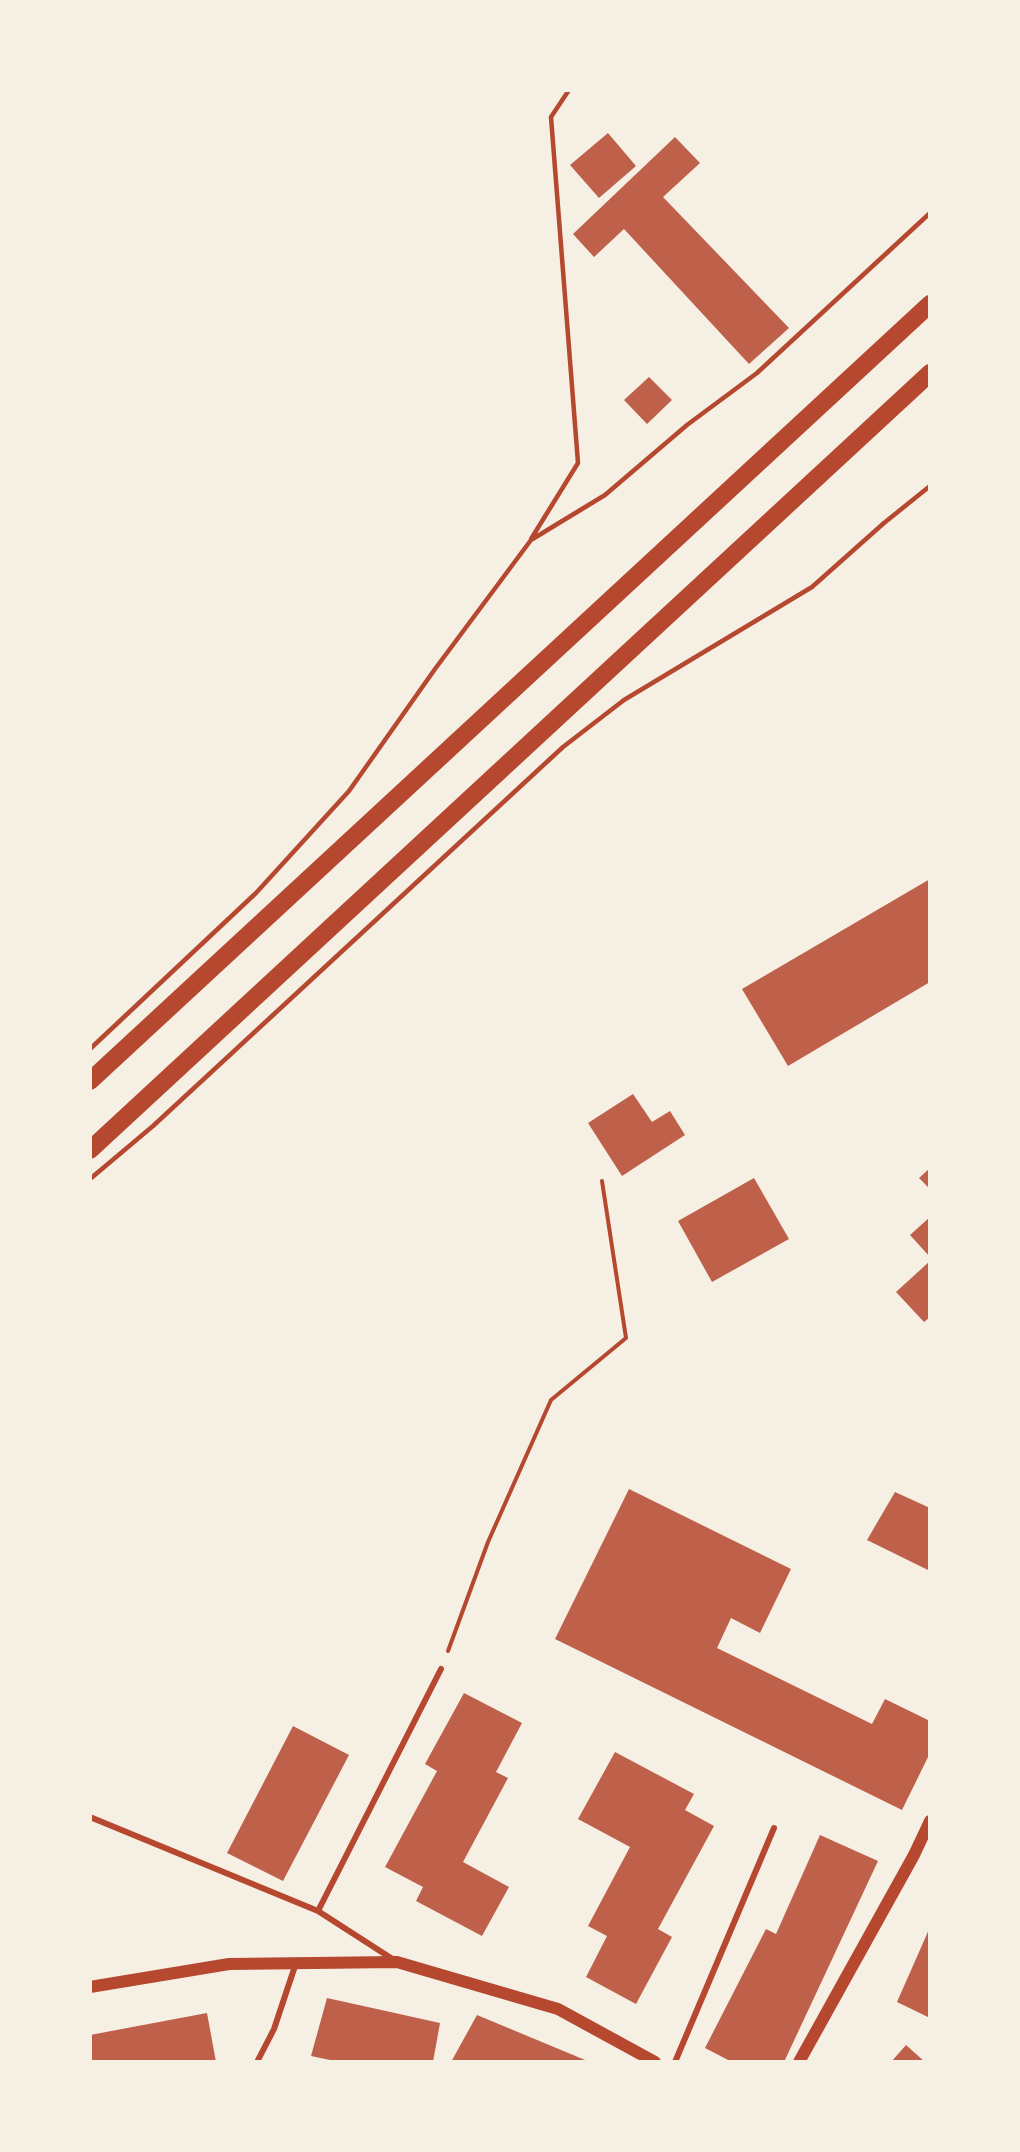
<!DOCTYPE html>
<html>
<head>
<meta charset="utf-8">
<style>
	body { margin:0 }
	#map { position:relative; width:1020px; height:2152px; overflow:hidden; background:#f6efe4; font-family:"Titillium Web",sans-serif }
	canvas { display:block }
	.frame { position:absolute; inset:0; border:92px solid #f6efe4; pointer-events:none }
</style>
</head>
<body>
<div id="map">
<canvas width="1020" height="2152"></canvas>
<div class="frame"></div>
</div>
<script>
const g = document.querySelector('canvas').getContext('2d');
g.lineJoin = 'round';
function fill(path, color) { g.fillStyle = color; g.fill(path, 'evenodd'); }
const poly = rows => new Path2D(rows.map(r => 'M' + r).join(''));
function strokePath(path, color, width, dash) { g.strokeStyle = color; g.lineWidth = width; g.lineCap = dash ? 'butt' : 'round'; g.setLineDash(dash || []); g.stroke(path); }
const building = poly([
	[608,133,636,166,599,198,570,165],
	[675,137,700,163,663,197,789,328,749,364,624,229,594,257,573,234],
	[649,377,672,400,647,424,624,400],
	[930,879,930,982,788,1066,742,989],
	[633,1094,652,1122,670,1111,685,1135,622,1176,588,1123],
	[930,1168,930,1189,919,1178],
	[754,1178,789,1239,712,1282,678,1221],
	[930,1217,930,1257,910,1235],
	[930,1261,930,1317,924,1322,896,1292],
	[629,1489,791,1569,760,1633,731,1618,717,1648,872,1724,885,1699,930,1721,930,1753,902,1810,555,1639],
	[895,1492,930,1508,930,1571,867,1540],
	[464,1693,522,1723,496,1772,508,1778,463,1862,509,1887,482,1936,416,1901,423,1887,385,1867,437,1771,425,1764],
	[293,1726,349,1755,283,1881,227,1853],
	[615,1752,694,1794,685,1810,714,1826,658,1929,672,1937,636,2004,586,1977,607,1936,588,1926,630,1847,578,1819],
	[820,1835,878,1861,784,2062,732,2062,705,2048,766,1929,776,1934],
	[930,1927,930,2018,897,2002],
	[327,1998,440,2023,433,2062,329,2062,330,2060,311,2056],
	[207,2013,216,2062,90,2062,90,2035],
	[477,2015,590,2062,451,2062],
	[906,2045,925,2062,891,2062]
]);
const path = poly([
	[448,1651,488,1542,551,1400,626,1338,602,1181]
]);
const service = poly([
	[531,539,578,463,551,117,569,90],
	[90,1049,256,893,349,791,435,669,531,540,605,495,687,425,757,373,930,213],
	[90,1179,153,1126,563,747,624,700,812,587,884,523,930,486]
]);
const minor = poly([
	[90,1817,318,1911,394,1960],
	[318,1911,441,1669],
	[257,2062,274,2029,296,1963],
	[675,2062,774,1828]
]);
const secondary = poly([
	[90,1987,229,1964,397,1962,558,2009,655,2062],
	[799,2062,914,1855,930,1821]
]);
const motorway = poly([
	[90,1081,930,304],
	[90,1150,930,373]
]);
fill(building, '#bf614a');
strokePath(path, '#b5482f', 4);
strokePath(service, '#b5482f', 4.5);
strokePath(minor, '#b5482f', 6);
strokePath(secondary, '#b5482f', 12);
strokePath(motorway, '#b5482f', 18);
</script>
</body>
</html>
